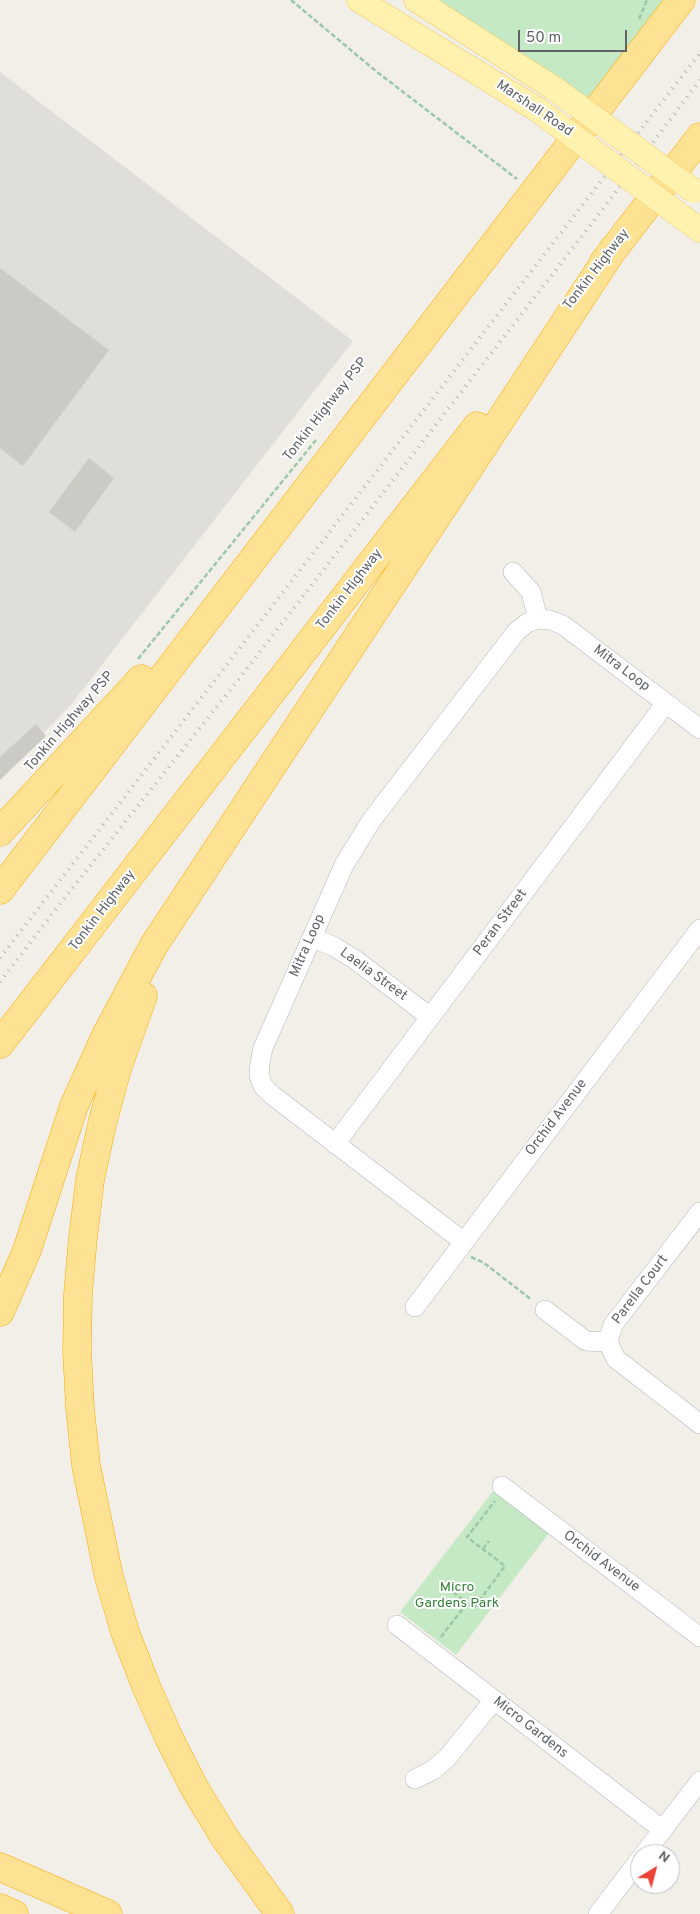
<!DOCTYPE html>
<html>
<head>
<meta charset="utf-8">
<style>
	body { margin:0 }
	#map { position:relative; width:700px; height:1914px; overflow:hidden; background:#f1efe8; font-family:Overpass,sans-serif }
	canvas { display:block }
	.north { position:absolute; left:630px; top:1844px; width:50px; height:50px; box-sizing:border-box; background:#fff; border:1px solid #bfc1c3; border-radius:50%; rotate:37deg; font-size:14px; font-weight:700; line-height:20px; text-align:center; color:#5f6368 }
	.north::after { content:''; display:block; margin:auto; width:18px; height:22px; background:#ea4335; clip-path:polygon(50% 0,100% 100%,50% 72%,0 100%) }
	.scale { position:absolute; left:518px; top:30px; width:109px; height:22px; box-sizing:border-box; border:2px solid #5f6368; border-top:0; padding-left:6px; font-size:15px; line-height:18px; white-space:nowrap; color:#5f6368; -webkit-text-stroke:4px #fff; paint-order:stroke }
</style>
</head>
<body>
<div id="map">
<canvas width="700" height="1914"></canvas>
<div class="north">N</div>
<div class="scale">50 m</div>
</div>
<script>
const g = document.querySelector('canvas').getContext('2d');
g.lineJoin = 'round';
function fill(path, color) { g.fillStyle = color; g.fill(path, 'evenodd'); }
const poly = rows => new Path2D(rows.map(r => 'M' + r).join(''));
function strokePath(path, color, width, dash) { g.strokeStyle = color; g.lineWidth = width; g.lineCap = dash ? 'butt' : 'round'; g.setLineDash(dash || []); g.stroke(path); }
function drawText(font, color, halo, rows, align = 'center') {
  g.font = font + ' Overpass,sans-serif'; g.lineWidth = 4; g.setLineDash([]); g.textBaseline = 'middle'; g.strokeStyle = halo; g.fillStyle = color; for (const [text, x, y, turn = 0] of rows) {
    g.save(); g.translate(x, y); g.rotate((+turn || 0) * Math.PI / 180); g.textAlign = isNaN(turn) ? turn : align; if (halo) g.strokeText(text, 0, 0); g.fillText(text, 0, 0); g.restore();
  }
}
const industrial = poly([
	[0,72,353,341,70,706,0,777]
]);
const green = poly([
	[415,0,680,0,591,117],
	[494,1490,549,1533,456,1655,400,1612]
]);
const building = poly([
	[0,268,109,350,23,466,0,448],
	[89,458,114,478,75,532,49,512],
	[36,724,46,736,0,780,0,757]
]);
const path = poly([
	[291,0,377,72,517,179],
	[639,19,647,0],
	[138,659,316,440],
	[471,1257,484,1263,532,1300],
	[483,1549,489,1541],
	[453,1592,467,1603],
	[441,1637,467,1603,474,1608,505,1566,467,1537,495,1501]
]);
const minor = poly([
	[513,572,531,592,538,619],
	[312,938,333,946,357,961,430,1017],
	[335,1144,666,703],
	[700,1212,613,1325,608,1342,616,1359,624,1365,700,1424],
	[464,1242,272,1095,263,1086,259,1075,260,1063,263,1048,344,865,371,821,516,632,527,623,538,619,550,620,563,625,700,729],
	[415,1307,700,929],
	[545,1310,586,1341,608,1342],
	[502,1486,700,1637],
	[397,1625,663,1830],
	[415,1779,433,1770,447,1758,494,1700],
	[644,1854,700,1781],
	[598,1914,640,1859]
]);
const major = poly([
	[359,0,538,110],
	[416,0,555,89],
	[678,214,700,230]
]);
const highway = poly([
	[603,263,700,137],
	[0,832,141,679],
	[0,890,681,0],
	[143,996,117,1069,102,1124,90,1180,83,1237,78,1294,77,1351,80,1408,86,1465,109,1577,125,1632,146,1686,169,1738,195,1789,225,1838,280,1914],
	[0,1044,477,426],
	[0,1312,27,1250,74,1106,106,1035,154,945,614,248],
	[0,1867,108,1914],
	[0,1908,14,1914]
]);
const rail = poly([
	[0,958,700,53],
	[0,982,63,900,235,684,596,218,700,80]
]);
const majorBridge = poly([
	[555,89,694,191],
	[538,110,678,214]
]);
const streetNames = [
	["Marshall Road",534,109,34],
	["Tonkin Highway",597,270,-52],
	["Tonkin Highway PSP",326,410,-52],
	["Tonkin Highway",350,590,-52],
	["Mitra Loop",621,669,37],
	["Tonkin Highway PSP",70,722,-49],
	["Tonkin Highway",103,911,-52],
	["Peran Street",501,923,-53],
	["Mitra Loop",308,946,-66],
	["Laelia Street",373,975,36],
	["Orchid Avenue",557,1118,-53],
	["Parella Court",641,1290,-53],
	["Orchid Avenue",601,1562,37],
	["Micro Gardens",530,1728,38]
];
const parkNames = [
	["Micro",457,1588],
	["Gardens Park",457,1604]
];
fill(industrial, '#e0deda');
fill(green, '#c5e8c5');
fill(building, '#cccac5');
strokePath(minor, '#b5b8bc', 20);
strokePath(major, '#f2c960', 25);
strokePath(highway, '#f9ab00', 29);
strokePath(path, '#9cc7a9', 2.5, [5, 2.5]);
strokePath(minor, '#fff', 19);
strokePath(major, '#fff2af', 24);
strokePath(highway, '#fde293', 28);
strokePath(rail, '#b6b7b8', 4, [1, 6]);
strokePath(majorBridge, '#f2c960', 25, []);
strokePath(majorBridge, '#fff2af', 24);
drawText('14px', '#5f6368', '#fff', streetNames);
drawText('14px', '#348238', '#fff', parkNames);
</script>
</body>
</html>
